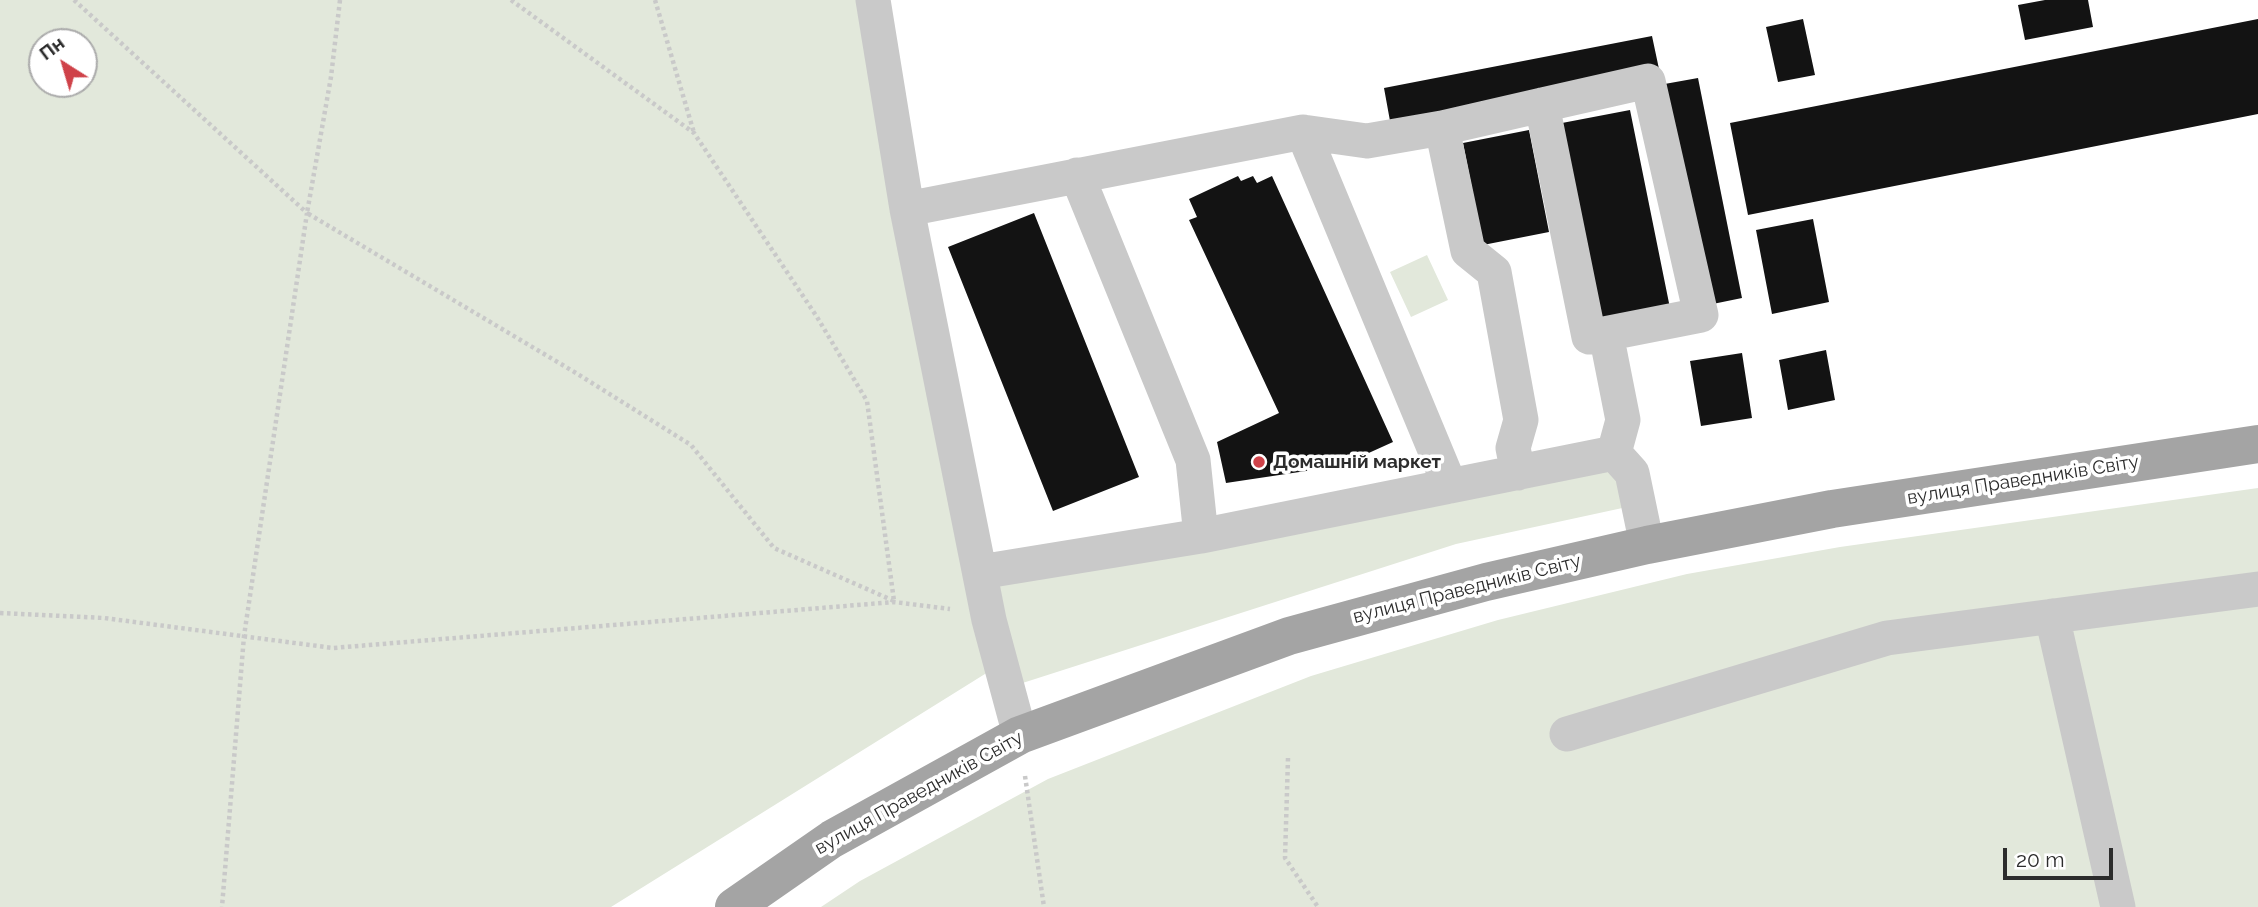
<!DOCTYPE html>
<html>
<head>
<meta charset="utf-8">
<style>
	body { margin:0 }
	#map { position:relative; width:2258px; height:907px; overflow:hidden; background:#fff; font-family:Raleway,sans-serif }
	canvas { display:block }
	.north { position:absolute; left:28px; top:28px; width:70px; height:70px; box-sizing:border-box; background:#fff; border:2px solid #ababab; border-radius:50%; rotate:323deg; font-size:19px; font-weight:700; line-height:28px; text-align:center; color:#2c2c2c }
	.north::after { content:''; display:block; margin:auto; width:24px; height:32px; background:#cf4249; clip-path:polygon(50% 0,100% 100%,50% 72%,0 100%) }
	.scale { position:absolute; left:2003px; top:848px; width:110px; height:32px; box-sizing:border-box; border:4px solid #2c2c2c; border-top:0; padding-left:9px; font-size:21px; line-height:24px; white-space:nowrap; color:#2c2c2c; -webkit-text-stroke:5px #fff; paint-order:stroke }
</style>
</head>
<body>
<div id="map">
<canvas width="2258" height="907"></canvas>
<div class="north">Пн</div>
<div class="scale">20 m</div>
</div>
<script>
const g = document.querySelector('canvas').getContext('2d');
g.lineJoin = 'round';
function fill(path, color) { g.fillStyle = color; g.fill(path, 'evenodd'); }
const poly = rows => new Path2D(rows.map(r => 'M' + r).join(''));
function strokePath(path, color, width, dash) { g.strokeStyle = color; g.lineWidth = width; g.lineCap = dash ? 'butt' : 'round'; g.setLineDash(dash || []); g.stroke(path); }
function drawText(font, color, halo, rows, align = 'center') {
  g.font = font + ' Raleway,sans-serif'; g.lineWidth = 7; g.setLineDash([]); g.textBaseline = 'middle'; g.strokeStyle = halo; g.fillStyle = color; for (const [text, x, y, turn = 0] of rows) {
    g.save(); g.translate(x, y); g.rotate((+turn || 0) * Math.PI / 180); g.textAlign = isNaN(turn) ? turn : align; if (halo) g.strokeText(text, 0, 0); g.fillText(text, 0, 0); g.restore();
  }
}
const green = poly([
	[0,0,873,0,981,571,1614,453,1627,507,1456,544,1007,688,1001,664,611,907,0,907],
	[42,42,84,42,84,84,42,84],
	[1427,255,1448,300,1411,317,1390,272],
	[2258,488,2258,907,821,907,860,881,1048,779,1311,676,1498,620,1687,574,1840,547]
]);
const building = poly([
	[2045,0,2088,0,2093,27,2025,40,2018,5],
	[1803,19,1815,75,1778,82,1766,27],
	[2258,19,2258,114,1748,215,1730,123],
	[1652,36,1659,69,1390,121,1384,88],
	[1698,78,1742,298,1703,306,1659,85],
	[1630,110,1671,313,1603,327,1562,123],
	[1529,130,1549,232,1483,245,1463,143],
	[1238,176,1241,181,1253,176,1257,183,1272,176,1393,442,1351,461,1306,471,1226,483,1217,442,1279,413,1189,220,1197,217,1189,199],
	[1034,213,1139,477,1053,511,948,247],
	[1813,219,1829,302,1772,314,1756,230],
	[1826,350,1835,400,1788,410,1779,360],
	[1742,353,1752,418,1701,426,1690,361]
]);
const path = poly([
	[74,0,307,213,244,636,222,907],
	[340,0,331,77,307,213,576,373,691,445,774,548,894,601],
	[511,0,694,133,817,317,867,401,894,601],
	[655,0,694,133],
	[0,613,104,618,333,648,894,602,950,609],
	[1288,758,1285,858,1318,907],
	[1025,776,1044,907]
]);
const minor = poly([
	[873,0,907,209],
	[1442,128,1542,105,1648,81,1701,315,1589,337,1542,105],
	[1303,132,1450,486],
	[1077,175,1193,460,1201,536],
	[1606,334,1623,420,1614,453],
	[980,572,1201,536,1614,453,1632,473,1647,545],
	[2052,616,2118,907],
	[1567,734,1887,638,2258,589],
	[1020,735,989,620,907,209,1303,132,1367,141,1442,128,1468,251,1494,272,1521,420,1513,448,1518,473]
]);
const major = poly([
	[734,907,832,839,1020,735,1289,636,1486,582,1647,545,1832,509,2258,444]
]);
const markers = [
	[1259,462,7,"#cf4249"]
];
const poiNames = [
	["Домашній маркет",1273,462]
];
const streetNames = [
	["вулиця Праведників Світу",2023,480,-9],
	["вулиця Праведників Світу",1467,589,-14],
	["вулиця Праведників Світу",919,793,-29]
];
fill(green, '#e2e8db');
fill(building, '#131313');
strokePath(path, '#c9c9c9', 4.5, [3.5, 3.5]);
strokePath(minor, '#c9c9c9', 35);
strokePath(major, '#a4a4a4', 38);
for (const [x, y, r, color] of markers) { const dot = new Path2D(); dot.arc(x, y, r, 0, 2 * Math.PI); g.fillStyle = color; g.fill(dot); strokePath(dot, '#fff', 2.5); }
drawText('bold 19px', '#2c2c2c', '#fff', poiNames, 'left');
drawText('19px', '#2c2c2c', '#fff', streetNames);
</script>
</body>
</html>
